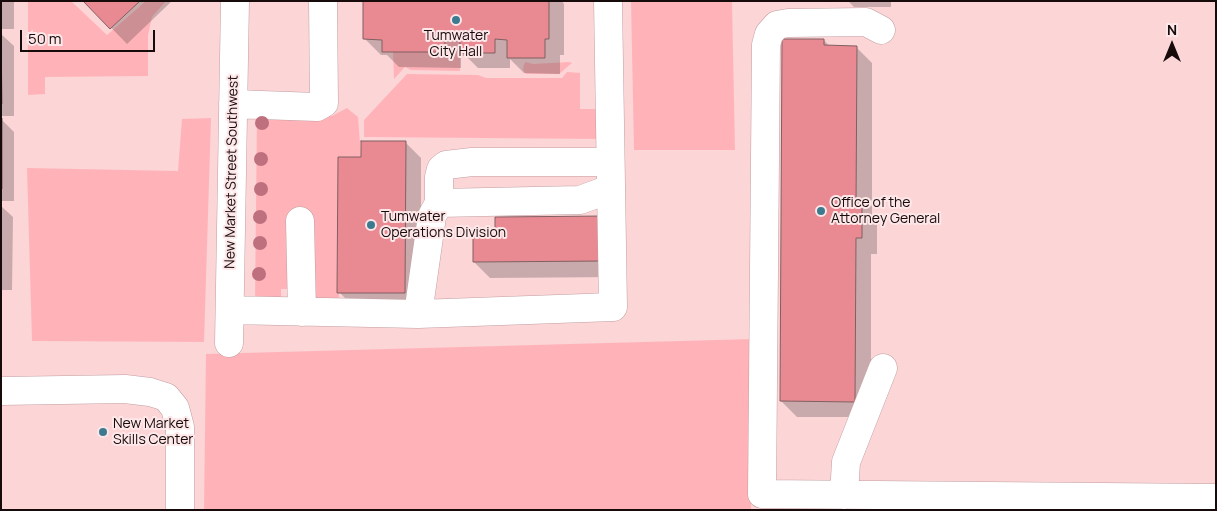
<!DOCTYPE html>
<html>
<head>
<meta charset="utf-8">
<style>
	body { margin:0 }
	#map { position:relative; width:1217px; height:511px; overflow:hidden; background:#fcd5d7; font-family:Manrope,sans-serif }
	canvas { display:block }
	.frame { position:absolute; inset:0; border:2px solid #160a0b; pointer-events:none }
	.north { position:absolute; left:1147px; top:20px; width:50px; height:50px; -webkit-text-stroke:4px #fee7e8; paint-order:stroke; rotate:0deg; font-size:14px; font-weight:700; line-height:20px; text-align:center; color:#160a0b }
	.north::after { content:''; display:block; margin:auto; width:18px; height:22px; background:#160a0b; clip-path:polygon(50% 0,100% 100%,50% 72%,0 100%) }
	.scale { position:absolute; left:20px; top:30px; width:135px; height:22px; box-sizing:border-box; border:2px solid #160a0b; border-top:0; padding-left:6px; font-size:15px; line-height:18px; white-space:nowrap; color:#160a0b; -webkit-text-stroke:4px #fee7e8; paint-order:stroke }
</style>
</head>
<body>
<div id="map">
<canvas width="1217" height="511"></canvas>
<div class="frame"></div>
<div class="north">N</div>
<div class="scale">50 m</div>
</div>
<script>
const g = document.querySelector('canvas').getContext('2d');
g.lineJoin = 'round';
function fill(path, color) { g.fillStyle = color; g.fill(path, 'evenodd'); }
const poly = rows => new Path2D(rows.map(r => 'M' + r).join(''));
function strokePath(path, color, width, dash) { g.strokeStyle = color; g.lineWidth = width; g.lineCap = dash ? 'butt' : 'round'; g.setLineDash(dash || []); g.stroke(path); }
function drawText(font, color, halo, rows, align = 'center') {
  g.font = font + ' Manrope,sans-serif'; g.lineWidth = 4; g.setLineDash([]); g.textBaseline = 'middle'; g.strokeStyle = halo; g.fillStyle = color; for (const [text, x, y, turn = 0] of rows) {
    g.save(); g.translate(x, y); g.rotate((+turn || 0) * Math.PI / 180); g.textAlign = isNaN(turn) ? turn : align; if (halo) g.strokeText(text, 0, 0); g.fillText(text, 0, 0); g.restore();
  }
}
const green = poly([
	[28,1,71,1,107,35,146,1,166,1,152,17,148,35,148,76,45,77,45,94,28,95],
	[631,1,732,1,735,150,634,150],
	[445,41,460,41,460,71,411,70,405,67,394,79,393,52,445,52],
	[526,62,533,64,569,62,572,63,559,74,526,74,523,70,524,64],
	[567,72,580,73,580,109,602,109,602,139,364,137,364,120,407,74,478,75,486,78,562,78],
	[347,108,358,117,361,157,338,157,339,304,307,303,307,289,281,289,281,303,255,302,257,114,332,116],
	[211,118,204,342,32,341,27,168,178,171,182,119],
	[753,339,751,510,204,510,206,354]
]);
const shadow = poly([
	[1,1,14,1,14,29,1,29],
	[85,1,172,1,127,44],
	[365,1,562,1,564,4,564,55,560,55,560,74,524,73,510,59,510,68,478,68,466,56,461,56,461,68,399,67,387,55,381,55,365,39],
	[848,1,891,1,891,7,854,7],
	[1,34,14,46,14,116,1,116],
	[824,40,830,47,856,47,872,63,872,217,877,223,877,254,871,254,871,417,797,417,781,401],
	[1,119,14,132,14,201,1,201],
	[405,142,421,158,421,308,355,308,339,292,362,158],
	[1,206,13,217,12,290,1,290],
	[604,217,621,277,490,278,474,262,496,237]
]);
const building = poly([
	[83,1,140,1,110,29,83,1],
	[363,1,549,1,549,39,545,39,545,58,507,58,507,40,495,39,495,53,460,53,460,41,445,41,445,52,382,52,382,40,363,39,363,1],
	[1,32,2,104,1,104,1,32],
	[782,39,824,39,824,45,857,46,856,206,862,206,862,238,856,238,855,402,780,401,782,39],
	[1,118,2,118,2,189,1,189,1,118],
	[361,141,406,141,405,293,337,293,338,157,361,157,361,141],
	[605,216,605,261,473,262,473,236,495,236,495,217,605,216]
]);
const minor = poly([
	[881,30,866,22,788,23,777,25,769,34,766,45,762,494,1216,498],
	[233,104,317,107,324,103,323,1],
	[439,203,580,200,610,189],
	[300,221,302,312],
	[230,310,418,314,613,307,608,1],
	[418,314,432,216,439,203,439,177,441,169,446,165,472,162,610,162],
	[229,343,235,1],
	[1,391,125,389,150,392,166,397,175,408,180,427,180,510],
	[844,495,846,462,883,368]
]);
const trees = [
	[262,123],
	[261,159],
	[261,189],
	[260,217],
	[260,243],
	[259,274]
];
const markers = [
	[456,20,5,"#3c7a90"],
	[821,211,5,"#3c7a90"],
	[371,225,5,"#3c7a90"],
	[103,432,5,"#3c7a90"]
];
const poiNames = [
	["Tumwater",456,36,"center"],
	["City Hall",456,52,"center"],
	["Office of the",831,203],
	["Attorney General",831,219],
	["Tumwater",381,217],
	["Operations Division",381,233],
	["New Market",113,424],
	["Skills Center",113,440]
];
const streetNames = [
	["New Market Street Southwest",232,172,-89]
];
fill(green, '#ffb3b9');
fill(shadow, '#0003');
fill(building, '#e98a93');
strokePath(building, '#805f61', 1);
strokePath(minor, '#c29ea0', 29);
strokePath(minor, '#fff', 28);
g.fillStyle = '#bf707e';
for (const [x, y] of trees) { g.beginPath(); g.arc(x, y, 7, 0, 2 * Math.PI); g.fill(); }
for (const [x, y, r, color] of markers) { const dot = new Path2D(); dot.arc(x, y, r, 0, 2 * Math.PI); g.fillStyle = color; g.fill(dot); strokePath(dot, '#fee7e8', 2); }
drawText('14px', '#160a0b', '#fee7e8', poiNames, 'left');
drawText('14px', '#160a0b', '#fee7e8', streetNames);
</script>
</body>
</html>
